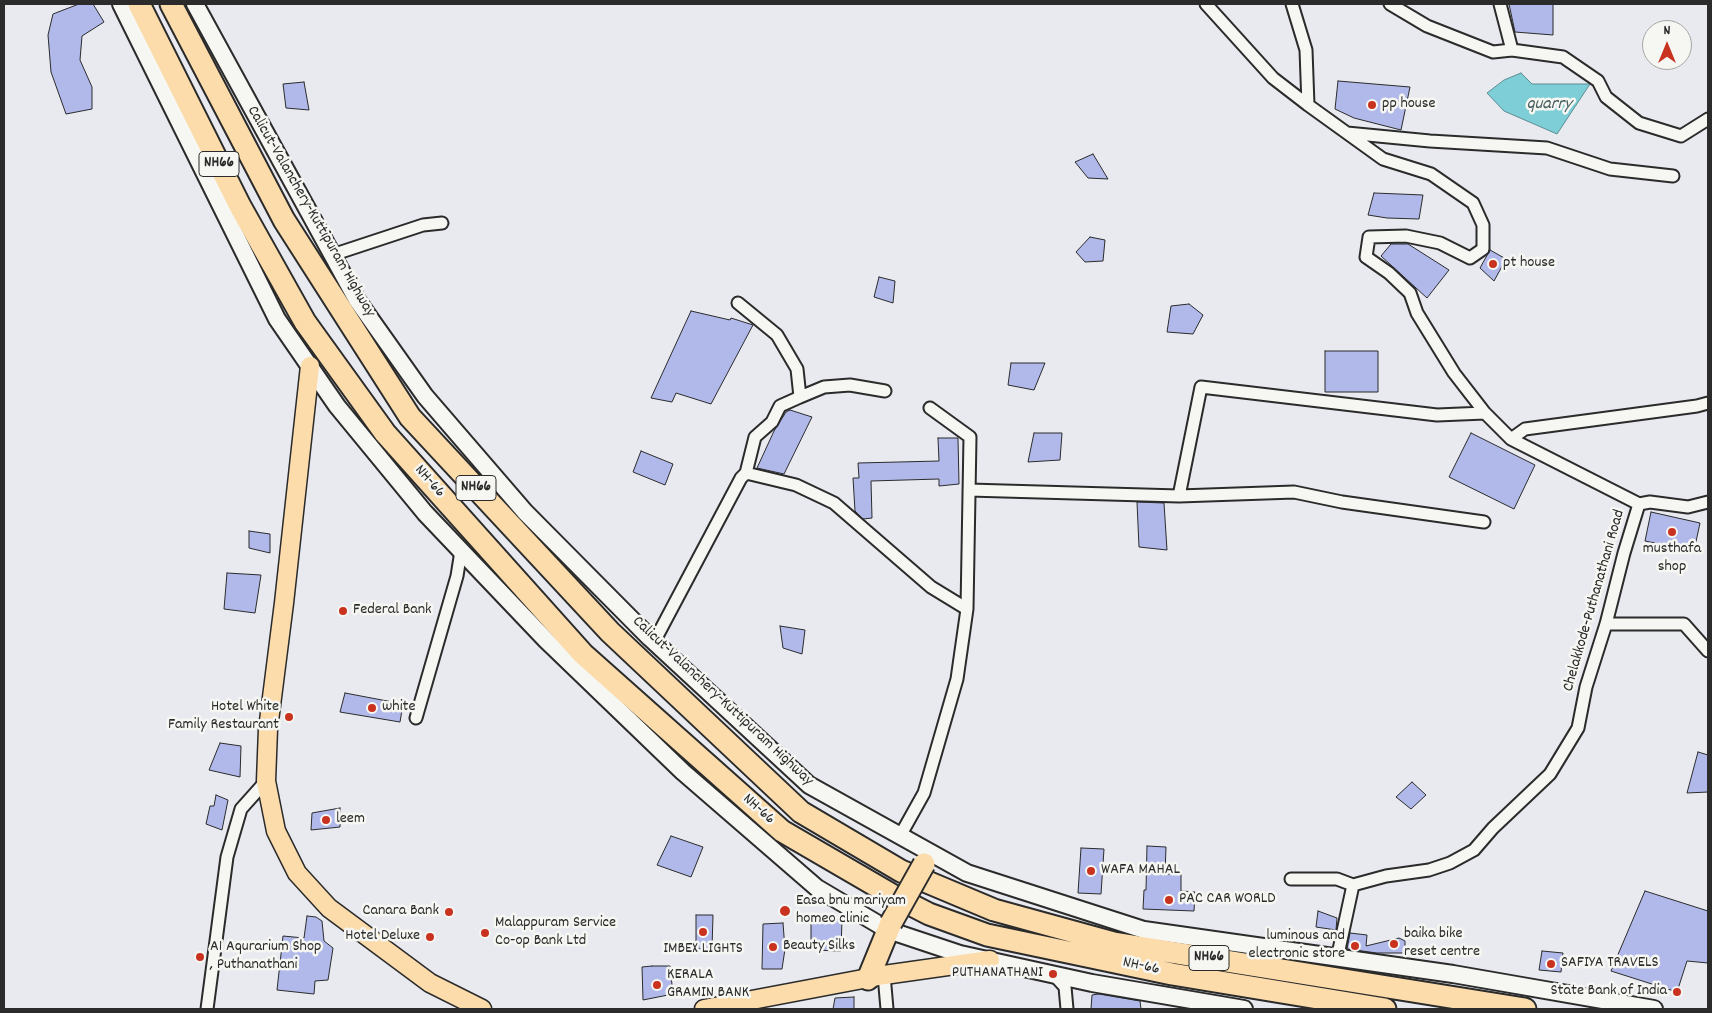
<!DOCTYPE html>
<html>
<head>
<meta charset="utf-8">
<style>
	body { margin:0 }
	#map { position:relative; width:1712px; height:1013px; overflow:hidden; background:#e8eaf0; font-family:Dekko,sans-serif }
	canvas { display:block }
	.frame { position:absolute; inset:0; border:5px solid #2b2b2b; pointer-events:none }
	.north { position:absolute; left:1642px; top:20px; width:50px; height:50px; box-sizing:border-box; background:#f6f6f2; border:1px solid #a5a5a2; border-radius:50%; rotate:0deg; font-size:14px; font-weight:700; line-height:20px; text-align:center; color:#2b2b2b }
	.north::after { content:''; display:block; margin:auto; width:18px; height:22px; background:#c8321e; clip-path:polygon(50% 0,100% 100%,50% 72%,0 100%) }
</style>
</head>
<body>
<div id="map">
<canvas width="1712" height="1013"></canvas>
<div class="frame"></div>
<div class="north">N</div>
</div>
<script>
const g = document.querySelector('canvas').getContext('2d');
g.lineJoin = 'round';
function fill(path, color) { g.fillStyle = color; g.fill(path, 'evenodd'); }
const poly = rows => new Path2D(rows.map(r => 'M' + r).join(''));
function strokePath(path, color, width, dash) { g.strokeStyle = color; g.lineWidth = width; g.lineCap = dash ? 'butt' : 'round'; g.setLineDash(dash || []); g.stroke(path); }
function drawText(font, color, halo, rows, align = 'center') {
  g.font = font + ' Dekko,sans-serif'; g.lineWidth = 5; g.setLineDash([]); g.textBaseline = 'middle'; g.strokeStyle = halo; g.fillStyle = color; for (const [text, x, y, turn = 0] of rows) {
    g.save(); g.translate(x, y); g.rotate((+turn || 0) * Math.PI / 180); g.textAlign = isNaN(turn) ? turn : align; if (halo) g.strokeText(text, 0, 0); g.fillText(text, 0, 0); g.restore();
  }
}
const water = poly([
	[1521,73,1532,84,1590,84,1557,134,1504,111,1487,93,1504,80,1521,73]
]);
const building = poly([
	[79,4,93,4,104,22,82,36,80,60,92,87,92,109,66,114,51,72,48,35,53,14,79,4],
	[1509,4,1553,4,1553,35,1515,32,1509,4],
	[1338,81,1410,87,1401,130,1354,118,1335,109,1338,81],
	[304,82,309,110,286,108,283,84,304,82],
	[1093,154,1108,179,1088,178,1075,162,1093,154],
	[1374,193,1423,195,1419,219,1387,218,1368,215,1374,193],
	[1090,237,1105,240,1103,261,1085,262,1076,252,1090,237],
	[1391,244,1408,244,1449,270,1427,298,1381,256,1391,244],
	[1490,250,1506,259,1494,281,1480,268,1490,250],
	[879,277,895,281,893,303,874,297,879,277],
	[1189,304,1203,315,1193,334,1167,332,1171,306,1189,304],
	[691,311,730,320,731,318,753,325,711,404,676,393,672,402,651,398,691,311],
	[1325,351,1378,351,1378,392,1325,392,1325,351],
	[1011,363,1045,363,1034,390,1008,385,1011,363],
	[790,410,812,417,784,474,757,468,774,431,786,412,790,410],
	[1034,433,1062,433,1060,460,1028,462,1034,433],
	[1471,433,1535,465,1514,509,1449,477,1471,433],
	[938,438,958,438,959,484,939,486,939,479,871,481,872,518,863,519,855,511,853,478,859,478,858,463,939,461,938,438],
	[641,451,673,464,665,485,633,472,641,451],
	[1137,502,1164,503,1167,550,1139,547,1137,502],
	[1651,512,1700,523,1694,551,1645,541,1651,512],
	[249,531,270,534,270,553,249,548,249,531],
	[227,573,261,575,255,613,224,609,227,573],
	[780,626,805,630,802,654,783,648,780,626],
	[345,693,403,704,400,722,340,712,345,693],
	[220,743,241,746,240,777,209,770,220,743],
	[1698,752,1708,755,1708,792,1687,793,1698,752],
	[1412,782,1426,795,1411,809,1396,797,1412,782],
	[216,795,228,800,222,830,206,824,210,806,214,806,216,795],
	[340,808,340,827,311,830,312,813,340,808],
	[671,836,703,847,691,877,657,865,671,836],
	[1147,846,1166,847,1165,874,1181,874,1181,891,1195,892,1194,911,1143,909,1144,890,1146,890,1147,846],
	[1081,848,1104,849,1101,894,1078,893,1081,848],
	[1645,891,1708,911,1708,963,1687,961,1677,992,1611,971,1645,891],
	[1318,911,1337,918,1336,930,1316,927,1318,911],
	[696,915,713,915,712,948,696,949,696,915],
	[307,916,316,917,322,921,324,941,333,948,328,980,315,981,314,994,277,990,283,936,304,938,307,916],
	[811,918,842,919,841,951,811,950,811,918],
	[783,923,785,949,782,969,762,969,763,924,783,923],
	[1350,933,1367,935,1366,946,1399,938,1405,941,1405,953,1377,953,1347,949,1350,933],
	[1542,951,1563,953,1561,972,1539,970,1542,951],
	[652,966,670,966,673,994,643,1000,642,967,652,966],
	[1099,994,1140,1001,1141,1009,1091,1009,1092,995,1099,994],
	[854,997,854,1009,833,1009,835,998,854,997]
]);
const street = poly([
	[1206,4,1273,78,1308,105],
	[1292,4,1306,50,1308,105,1383,159,1431,174,1473,203,1483,225,1483,249,1470,258,1440,243,1406,236,1369,237,1366,257,1389,273,1410,293,1417,313,1454,373,1485,413,1511,439,1639,504,1624,553,1606,624,1586,687,1578,728,1550,774,1493,828,1474,850,1450,863,1429,870,1386,876,1353,885,1337,959],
	[1390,4,1427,26,1493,52,1512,50,1563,57,1598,81,1606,97,1639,123,1681,136,1708,119],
	[1500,4,1512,50],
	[1347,133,1430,141,1547,148,1610,169,1673,176],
	[332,255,423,225,442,223],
	[738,303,777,335,797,369,800,397,780,406,772,422,755,437,746,473],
	[800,397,824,387,850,385,885,391],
	[1511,439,1525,429,1697,406,1708,403],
	[969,490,1179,496,1294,492,1342,502,1484,522],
	[1179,496,1201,387,1437,415,1485,413],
	[1639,504,1650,502,1688,507,1708,502],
	[1606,624,1684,624,1708,651],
	[654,642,741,478,746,473,796,485,834,503,931,587,967,609],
	[416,718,457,576,461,551],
	[900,836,924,793,957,679,967,609,970,437,930,408],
	[1291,879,1337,879,1353,885],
	[884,975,887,1009],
	[1054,975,1065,987,1067,1009],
	[207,1009,227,857,241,809,266,781]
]);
const secondary = poly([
	[121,4,277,319,337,406,425,513,546,640,683,772,817,888,888,930,960,954,1092,983,1244,1009],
	[195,4,357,300,425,396,525,512,650,638,809,785,967,873,1144,930,1453,974,1654,1009]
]);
const primary = poly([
	[310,366,284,603,268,729,266,781,276,831,297,873,329,908,430,983,482,1009],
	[704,1009,884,975,990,960]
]);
const highway = poly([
	[139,4,240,206,305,322,385,433,583,654,782,831,892,895,929,914,987,935,1172,974,1385,1009],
	[171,4,284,220,410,417,610,632,801,812,901,871,994,910,1114,943,1525,1009],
	[868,979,891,923]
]);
const highwayBridge = poly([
	[891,923,924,864]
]);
const markers = [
	[1372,105,5,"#c8321e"],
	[1493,264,5,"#c8321e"],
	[1672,532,5,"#c8321e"],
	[343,611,5,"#c8321e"],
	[372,708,5,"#c8321e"],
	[289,717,5,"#c8321e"],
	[326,820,5,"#c8321e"],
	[1091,871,5,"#c8321e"],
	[1169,900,5,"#c8321e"],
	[785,911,6,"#c8321e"],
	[449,912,5,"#c8321e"],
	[703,932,5,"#c8321e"],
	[485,933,5,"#c8321e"],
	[430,937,5,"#c8321e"],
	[1394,944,5,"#c8321e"],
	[1355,946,5,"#c8321e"],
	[773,947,5,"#c8321e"],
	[200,957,5,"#c8321e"],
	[1551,964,5,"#c8321e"],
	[1053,974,5,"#c8321e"],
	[657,985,5,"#c8321e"],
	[1677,992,5,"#c8321e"]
];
const shields = [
	[219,164,40],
	[476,488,40],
	[1209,958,40]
];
const shieldNames = [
	["NH66",219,164],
	["NH66",476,488],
	["NH66",1209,958]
];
const poiNames = [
	["pp house",1382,105],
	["pt house",1503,264],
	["musthafa",1672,550,"center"],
	["shop",1672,568,"center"],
	["Federal Bank",353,611],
	["Hotel White",279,708,"right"],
	["Family Restaurant",279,726,"right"],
	["white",382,708],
	["leem",336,820],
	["WAFA MAHAL",1101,871],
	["PAC CAR WORLD",1179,900],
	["Easa bnu mariyam",796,902],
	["homeo clinic",796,920],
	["Canara Bank",439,912,"right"],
	["Malappuram Service",495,924],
	["Co-op Bank Ltd",495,942],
	["baika bike",1404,935],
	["reset centre",1404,953],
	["Hotel Deluxe",420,937,"right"],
	["luminous and",1345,937,"right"],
	["electronic store",1345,955,"right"],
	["Beauty Silks",783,947],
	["A1 Aqurarium Shop",210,948],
	[", Puthanathani",210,966],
	["IMBEX LIGHTS",703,950,"center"],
	["SAFIYA TRAVELS",1561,964],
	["PUTHANATHANI",1043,974,"right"],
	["KERALA",667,976],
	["GRAMIN BANK",667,994],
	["State Bank of India",1667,992,"right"]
];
const streetNames = [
	["Calicut-Valanchery-Kuttipuram Highway",310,212,60],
	["NH-66",429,482,48],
	["Chelakkode-Puthanathani Road",1595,601,-74],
	["Calicut-Valanchery-Kuttipuram Highway",722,702,43],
	["NH-66",758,810,42],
	["NH-66",1141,967,12]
];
const waterNames = [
	["quarry",1549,106]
];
fill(water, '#7dced6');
strokePath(water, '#5c8d92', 1);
fill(building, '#b0b9ea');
strokePath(building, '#2b2b2b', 1);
strokePath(street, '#2b2b2b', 15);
strokePath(secondary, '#2b2b2b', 20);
strokePath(primary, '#2b2b2b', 21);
strokePath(highway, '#2b2b2b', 25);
strokePath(street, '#f6f6f2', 11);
strokePath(secondary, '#f6f6f2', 16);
strokePath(primary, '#fcdcab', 18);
strokePath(highway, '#fcdcab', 21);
strokePath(highwayBridge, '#2b2b2b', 25, []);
strokePath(highwayBridge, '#fcdcab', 21);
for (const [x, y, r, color] of markers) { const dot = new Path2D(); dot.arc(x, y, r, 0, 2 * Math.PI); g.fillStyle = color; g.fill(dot); strokePath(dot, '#f6f6f2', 2); }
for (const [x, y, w] of shields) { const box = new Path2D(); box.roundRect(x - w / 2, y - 12.5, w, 25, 4); g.fillStyle = '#f6f6f2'; g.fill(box); strokePath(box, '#2b2b2b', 1); }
drawText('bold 15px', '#2b2b2b', null, shieldNames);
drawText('16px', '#2b2b2b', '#f6f6f2', poiNames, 'left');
drawText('16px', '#2b2b2b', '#f6f6f2', streetNames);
drawText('italic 18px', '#445c5e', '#f6f6f2', waterNames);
</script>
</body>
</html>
